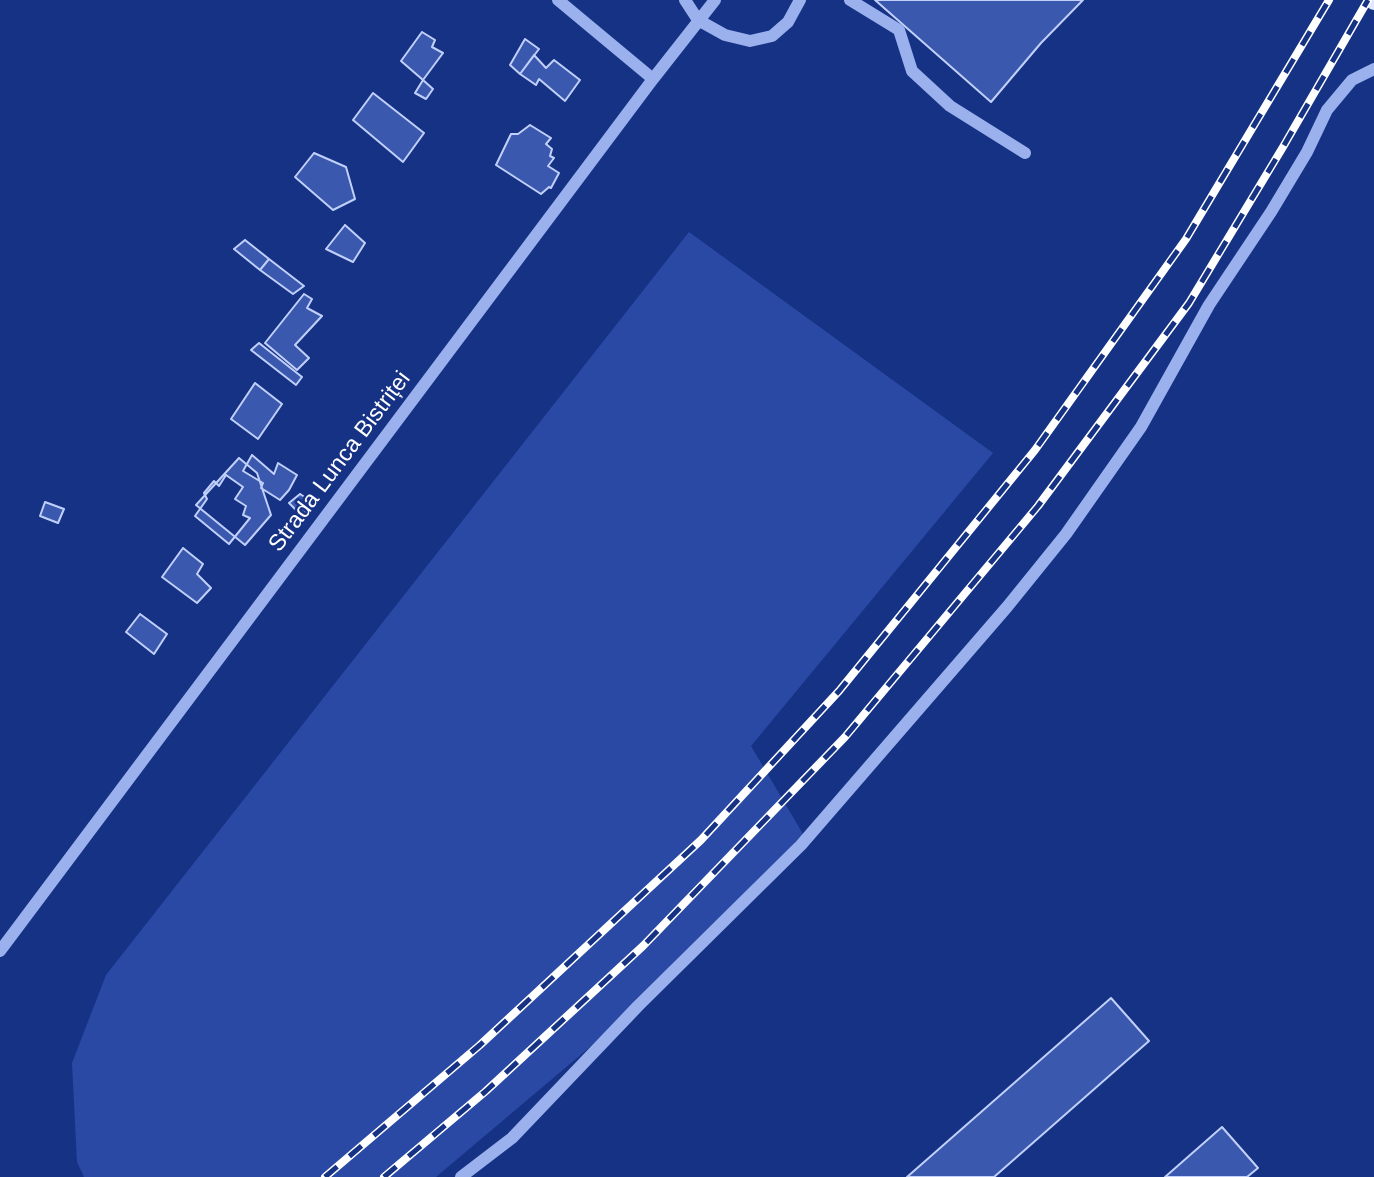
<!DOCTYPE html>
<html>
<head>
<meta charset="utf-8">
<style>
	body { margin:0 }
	canvas { display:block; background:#163285 }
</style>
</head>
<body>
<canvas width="1374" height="1177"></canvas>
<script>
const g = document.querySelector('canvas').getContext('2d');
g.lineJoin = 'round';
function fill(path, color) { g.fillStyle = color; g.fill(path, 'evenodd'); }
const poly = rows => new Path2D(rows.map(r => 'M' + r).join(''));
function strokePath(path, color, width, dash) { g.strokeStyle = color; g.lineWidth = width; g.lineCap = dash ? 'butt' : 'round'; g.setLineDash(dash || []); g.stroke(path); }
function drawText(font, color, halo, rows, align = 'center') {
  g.font = font + ' Helvetica,sans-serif'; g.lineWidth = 5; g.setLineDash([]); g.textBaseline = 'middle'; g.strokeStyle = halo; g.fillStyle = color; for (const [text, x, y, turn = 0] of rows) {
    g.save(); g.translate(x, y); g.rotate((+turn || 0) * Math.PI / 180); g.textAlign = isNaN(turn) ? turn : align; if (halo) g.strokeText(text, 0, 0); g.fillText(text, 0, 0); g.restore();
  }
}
const green = poly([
	[689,232,993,453,751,746,803,834,648,998,436,1177,84,1177,77,1162,72,1063,106,975]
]);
const building = poly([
	[875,0,1083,0,1041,43,991,102,875,0],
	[422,32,435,40,432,47,443,53,423,80,401,61,422,32],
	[525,39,539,49,520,74,510,65,525,39],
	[534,55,546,68,554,60,580,80,565,101,539,79,536,85,520,74,534,55],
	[423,80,433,89,426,99,415,93,423,80],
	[373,93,424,133,403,162,353,120,373,93],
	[530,125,551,138,546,144,552,149,550,156,554,158,548,166,559,173,551,188,549,187,541,194,496,165,511,134,518,134,530,125],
	[314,153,346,167,355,199,333,210,295,177,314,153],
	[345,225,365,243,353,262,326,249,345,225],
	[245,240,269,259,260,270,234,249,245,240],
	[269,259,304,286,293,294,260,270,269,259],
	[304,294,312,299,307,308,322,316,295,345,309,358,297,370,265,343,304,294],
	[259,343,302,377,296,385,251,350,259,343],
	[255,383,282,404,258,439,231,419,255,383],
	[252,455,274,474,278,463,297,475,289,490,280,500,261,488,263,483,243,471,252,455],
	[239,458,257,473,271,515,245,545,196,505,239,458],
	[226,475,243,487,235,499,246,506,243,515,250,518,229,544,195,516,207,499,204,493,214,481,219,486,226,475],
	[300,494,311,501,303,517,289,503,300,494],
	[45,502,64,509,58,523,40,516,45,502],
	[183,548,203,564,197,574,211,588,197,603,162,577,183,548],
	[140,614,167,634,154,654,126,632,140,614],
	[1111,998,1149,1041,994,1177,907,1177,1111,998],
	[1222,1127,1258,1168,1247,1177,1165,1177,1222,1127]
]);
const minor = poly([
	[558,0,653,79],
	[685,0,698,20,725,35,750,41,772,36,788,22,800,0],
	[850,0,899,30,912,71,950,106,1025,153],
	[0,951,653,79,715,0],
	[461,1177,512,1138,638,1006,801,845,1007,607,1066,534,1141,427,1209,305,1271,212,1307,152,1327,110,1352,80,1374,69]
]);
const major = poly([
	[1373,0,1374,1]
]);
const rail = poly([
	[325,1177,480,1045,701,840,839,691,1035,450,1186,239,1329,0],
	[384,1177,486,1091,643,946,845,737,1038,506,1189,303,1283,147,1368,0]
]);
const streetNames = [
	["Strada Lunca Bistriței",340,462,-53]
];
fill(green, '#2949a4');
fill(building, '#3a58ad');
strokePath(building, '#c1d0fa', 2);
strokePath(minor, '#9bb1ed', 12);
strokePath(major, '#e2e7ff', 18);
strokePath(rail, '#fff', 8);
strokePath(rail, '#163285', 5, [16]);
drawText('23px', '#fff', '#163285', streetNames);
</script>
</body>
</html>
